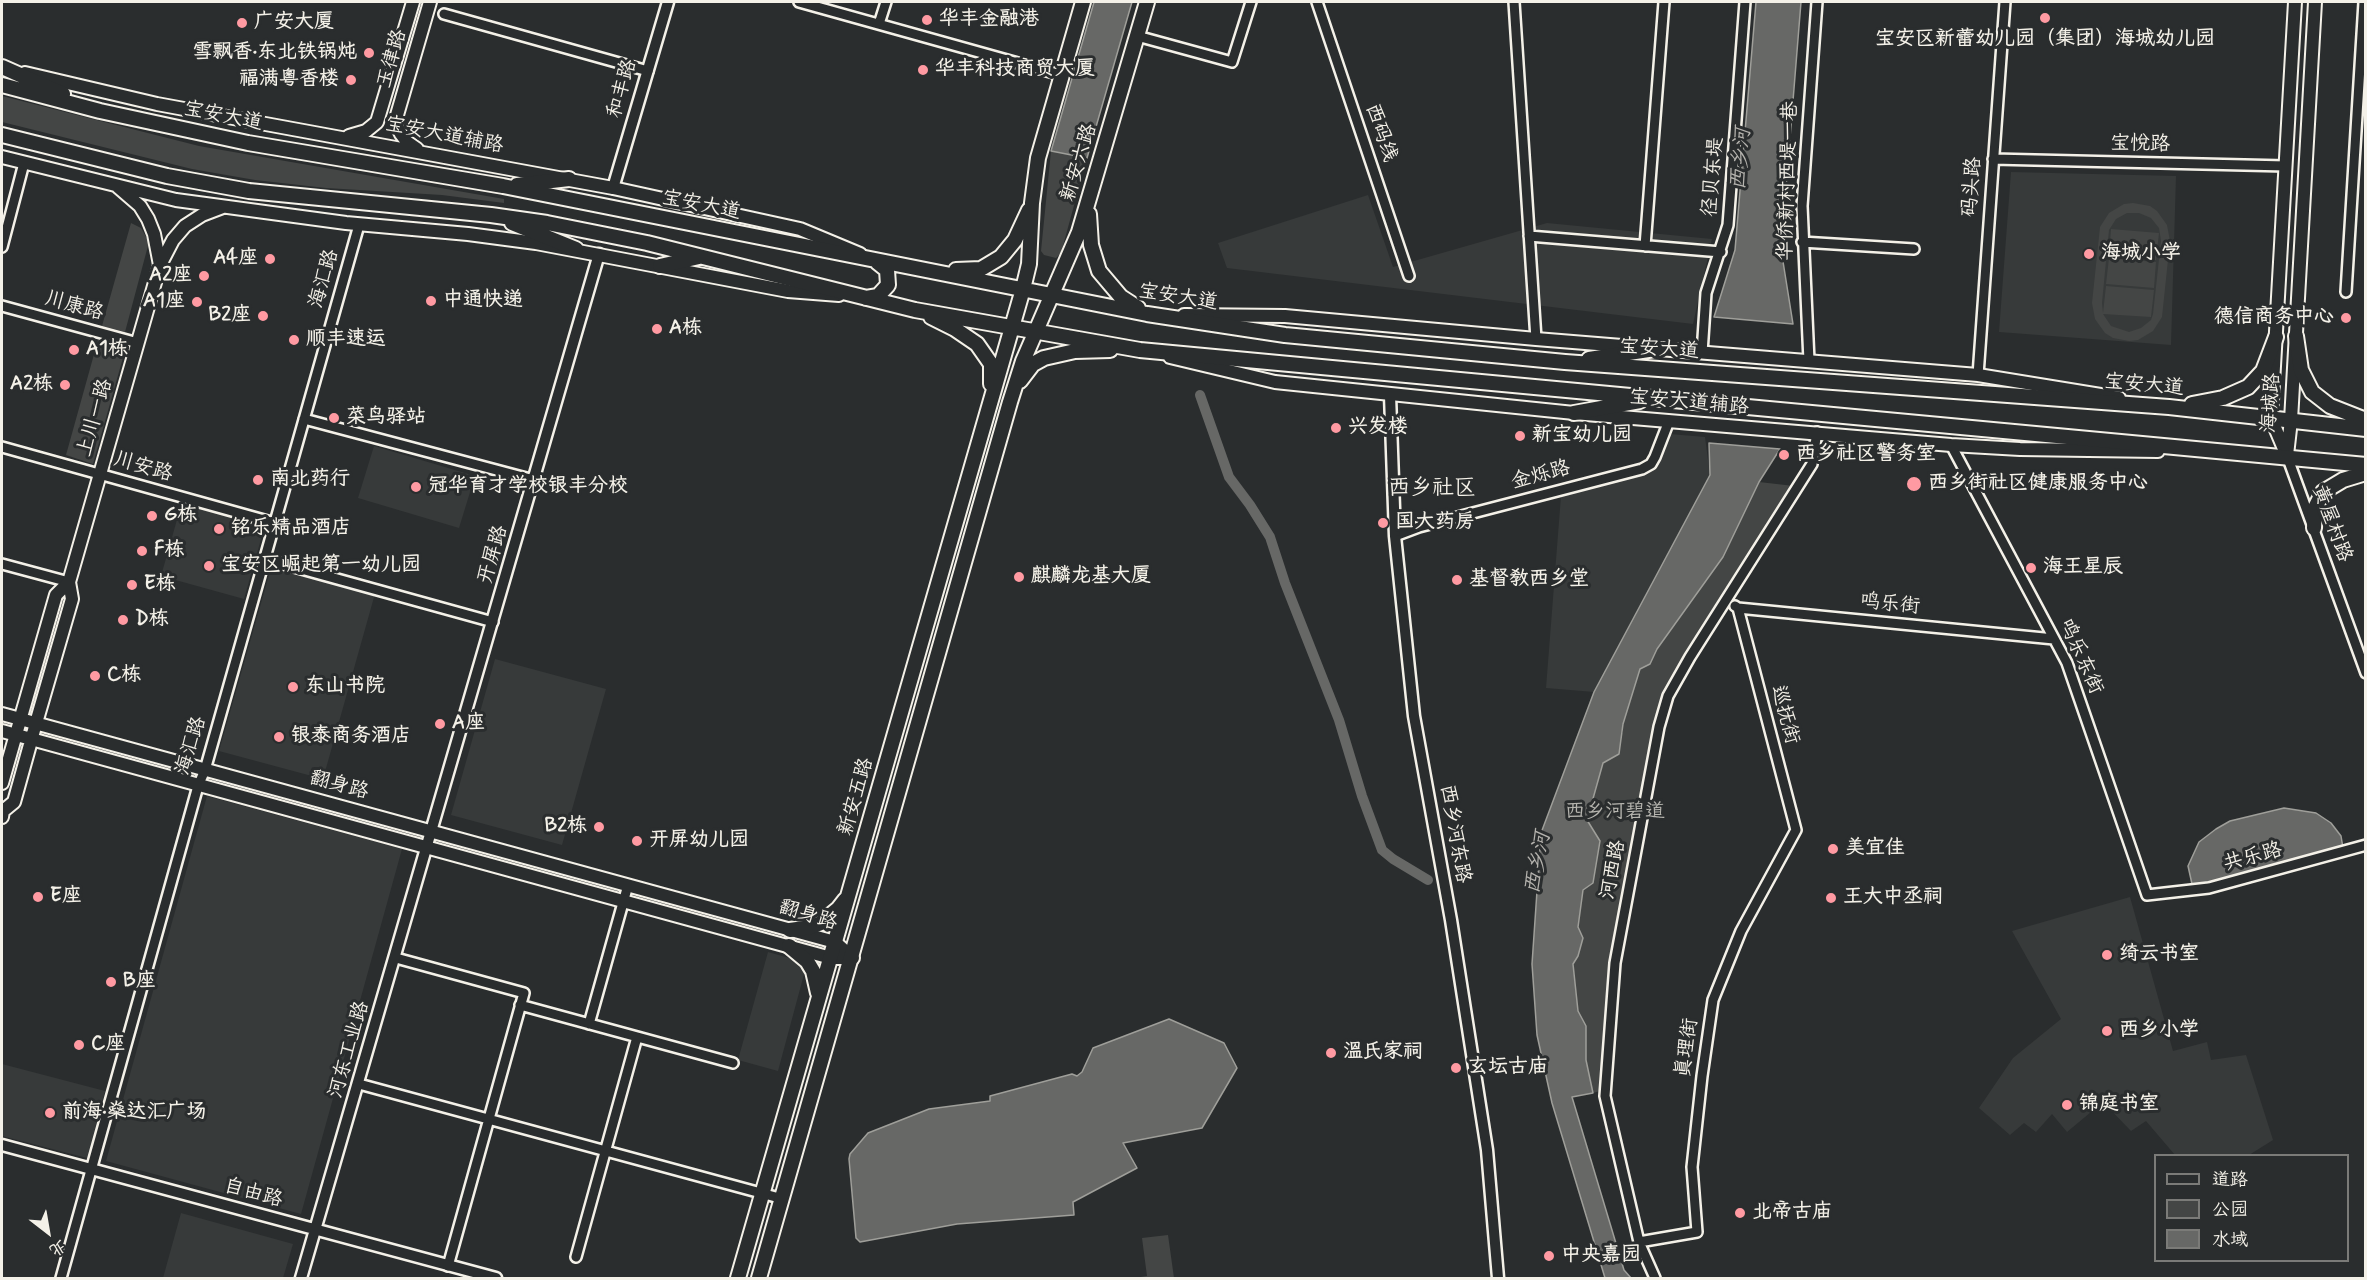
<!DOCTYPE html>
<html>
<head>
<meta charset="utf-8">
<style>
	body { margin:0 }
	#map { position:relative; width:2367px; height:1280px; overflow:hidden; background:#2a2d2e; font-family:Mynerve,"LXGW WenKai TC",sans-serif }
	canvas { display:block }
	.frame { position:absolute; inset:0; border:3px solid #f4f1e8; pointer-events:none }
	.legend { position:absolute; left:2154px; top:1154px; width:195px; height:108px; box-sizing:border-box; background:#2a2d2e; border:2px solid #7b7b78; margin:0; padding:8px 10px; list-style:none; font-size:18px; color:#f4f1e8 }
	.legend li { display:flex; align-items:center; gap:12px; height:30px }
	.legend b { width:30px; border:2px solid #7b7b78 }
	.north { position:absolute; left:18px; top:1202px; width:60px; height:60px; -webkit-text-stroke:4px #2a2d2e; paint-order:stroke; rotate:149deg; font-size:16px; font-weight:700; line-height:24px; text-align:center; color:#f4f1e8 }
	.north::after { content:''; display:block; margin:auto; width:21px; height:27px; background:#f4f1e8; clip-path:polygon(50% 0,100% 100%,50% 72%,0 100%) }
</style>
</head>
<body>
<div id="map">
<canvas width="2367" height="1280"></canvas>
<div class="frame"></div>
<ul class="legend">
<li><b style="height:8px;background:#2a2d2e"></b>道路</li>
<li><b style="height:16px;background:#444645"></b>公园</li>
<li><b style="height:16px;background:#676866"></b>水域</li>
</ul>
<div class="north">北</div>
</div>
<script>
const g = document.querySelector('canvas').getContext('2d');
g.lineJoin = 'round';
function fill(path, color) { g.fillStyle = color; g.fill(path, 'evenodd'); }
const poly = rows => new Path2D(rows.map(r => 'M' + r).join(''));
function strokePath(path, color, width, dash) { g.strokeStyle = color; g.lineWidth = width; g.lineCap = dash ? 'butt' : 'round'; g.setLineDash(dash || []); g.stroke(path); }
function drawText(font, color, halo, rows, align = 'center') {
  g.font = font + ' Mynerve,"LXGW WenKai TC",sans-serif'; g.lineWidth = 6; g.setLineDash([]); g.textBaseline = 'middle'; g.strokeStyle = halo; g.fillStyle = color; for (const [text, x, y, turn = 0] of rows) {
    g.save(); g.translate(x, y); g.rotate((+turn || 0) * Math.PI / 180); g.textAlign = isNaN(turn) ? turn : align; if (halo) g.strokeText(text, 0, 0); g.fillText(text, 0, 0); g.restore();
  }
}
const built = poly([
	[2011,172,2176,176,2171,345,1999,332],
	[1368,195,1393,267,1547,223,1712,239,1693,324,1227,268,1218,243],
	[1670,434,1705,437,1710,475,1594,692,1546,688,1561,496,1644,474,1655,468],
	[374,446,475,476,459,528,358,498],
	[182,502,265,525,244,599,161,576],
	[273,561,376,590,323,779,219,751],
	[495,659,606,689,562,845,451,815],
	[207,796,402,849,301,1214,106,1161],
	[2130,897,2173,1051,2207,1042,2211,1060,2246,1055,2273,1140,2249,1155,2175,1155,2146,1121,2131,1131,2103,1102,2067,1132,2052,1114,2036,1132,2024,1123,2010,1135,1979,1108,2013,1058,2061,1019,2012,931],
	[768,952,807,963,778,1071,738,1060],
	[2,1064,105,1091,87,1158,2,1136],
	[181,1213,293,1244,283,1278,163,1278]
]);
const green = poly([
	[2,96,199,146,504,199,504,203,442,195,326,188,255,180,192,169,2,122],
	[1051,151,1087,158,1061,253,1056,258,1044,255,1041,251],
	[2133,203,2150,206,2157,211,2167,225,2170,241,2162,317,2153,331,2138,340,2129,341,2113,338,2105,333,2095,319,2092,303,2100,227,2109,213,2124,204],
	[2127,213,2139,213,2151,218,2159,228,2161,241,2153,314,2151,320,2141,328,2129,332,2111,326,2103,314,2151,317,2154,290,2106,286,2103,313,2102,303,2109,230,2116,219],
	[131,223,141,228,149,242,125,332,102,326],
	[2111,229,2159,233,2156,260,2109,256],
	[2109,258,2156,262,2154,288,2106,284],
	[98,340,126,347,93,464,66,455],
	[1759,482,1794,486,1663,697,1612,963,1600,1091,1593,1093,1586,1060,1586,1027,1578,1011,1573,963,1578,956,1578,927,1583,889,1587,820,1603,762,1623,732,1623,724,1640,668,1650,664,1657,649,1723,557],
	[1168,1235,1174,1278,1134,1278,1147,1276,1142,1238]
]);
const water = poly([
	[1094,2,1132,2,1087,158,1051,151,1094,2],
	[1756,2,1801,2,1781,249,1793,324,1714,317,1735,250,1756,2],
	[1709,443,1780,449,1759,482,1723,557,1657,649,1650,664,1640,669,1623,724,1619,754,1603,763,1587,820,1600,841,1593,883,1583,890,1578,927,1583,938,1578,956,1573,964,1578,1011,1586,1026,1586,1060,1593,1093,1572,1097,1624,1270,1631,1278,1605,1278,1552,1103,1537,1035,1532,964,1541,833,1594,692,1710,475,1709,443],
	[2284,808,2316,813,2331,823,2341,836,2343,848,2206,884,2192,884,2188,866,2199,842,2216,829,2230,821,2284,808],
	[1169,1019,1224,1043,1237,1068,1202,1128,1123,1143,1137,1168,1073,1202,1074,1215,957,1224,860,1242,856,1238,849,1159,850,1154,868,1133,929,1109,990,1101,990,1096,1072,1074,1077,1076,1082,1072,1093,1048,1169,1019]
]);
const canal = poly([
	[1200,395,1229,477,1250,505,1270,537,1285,583,1339,720,1362,796,1382,850,1393,859,1428,880]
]);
const minor = poly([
	[799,2,1061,75],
	[1317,2,1409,276],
	[1514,2,1536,339],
	[444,14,648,71],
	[879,24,886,2],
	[1137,36,1232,62,1251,2],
	[1993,159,2286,166],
	[1529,236,1721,252],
	[1802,242,1914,249],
	[1645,246,1664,2],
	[2,247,24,163],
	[2346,292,2364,2],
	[2,306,138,343],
	[1702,353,1706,293,1728,225,1745,2],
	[1809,361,1802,206,1817,2],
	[1978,375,2005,2],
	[304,419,534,480],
	[1951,445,2067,663,2147,895,2209,888,2366,845],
	[2,447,275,523],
	[2287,456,2366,673],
	[1395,536,1419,527,1642,469,1651,464,1655,457,1669,421],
	[265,559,493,622],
	[2,564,69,582],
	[1735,606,1738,608,2054,639],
	[396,958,524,993,448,1266],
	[520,1005,733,1063],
	[589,1024,628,885],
	[359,1084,783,1199],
	[1639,1242,1697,1232,1692,1167,1702,1076,1713,1000,1741,931,1796,830,1738,608],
	[576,1257,637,1037],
	[61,1278,198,786,205,770,359,225],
	[1655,1278,1639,1242,1605,1096,1615,963,1659,727,1668,696,1690,657,1812,464,1817,432]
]);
const tertiary = poly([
	[613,188,668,2],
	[1390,395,1395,536,1414,716,1451,920,1487,1150,1498,1278],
	[2,1145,496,1278],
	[301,1278,599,254]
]);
const secondary = poly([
	[25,73,157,104,613,188,800,229,860,254],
	[349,136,366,131,377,122,413,2],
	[417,149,407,142,401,134,397,126,397,115,430,2],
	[2,157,176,200,346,223,468,234,536,243,788,291,839,295],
	[118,187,140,206,148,219,154,234,160,265],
	[1184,315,1285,316,1536,339,1978,375,2119,398],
	[1170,357,1275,382,1574,413,1951,445,2020,449,2158,451],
	[2287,455,2291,420,2315,2],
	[2287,456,2271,418,2295,2],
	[2,714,835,942,853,958],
	[2,731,831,958,853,958],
	[2,783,56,595,69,582],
	[2,817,3,811,14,802,36,723,72,599,69,582,160,265,173,240,185,226,202,215,223,207]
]);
const primary = poly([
	[2,67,63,94],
	[2,85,100,111,248,143,503,186,1147,314,1285,335,1565,362,2169,407,2366,429],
	[2,135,167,176,249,191,491,215,547,223,647,243,915,310,1140,350,2366,465],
	[517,185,569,179],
	[1089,214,1091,245,1099,271,1121,297,1138,308],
	[512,223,576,249],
	[660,266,699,257],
	[956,270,981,269,1001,257,1015,240,1029,210],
	[866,298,878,296,888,285,887,270,877,262],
	[931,317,955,329,977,344,991,364,991,384],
	[2296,336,2301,370,2312,392,2330,406,2366,420],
	[1589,359,1655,349],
	[1020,381,1033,364,1044,358,1075,351,1110,350],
	[2192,404,2223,398,2248,387,2263,371,2276,337],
	[1574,413,1640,401],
	[2314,528,2315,508,2323,492,2343,480,2366,473],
	[790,930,811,927,821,923,838,909,845,900],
	[789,946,807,961,813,971,818,993],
	[738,1278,1023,289,1029,264,1032,203,1038,158,1083,2],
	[759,1278,1010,402,1023,361,1079,232,1147,2]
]);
const markers = [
	[2045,18,6,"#ff9aa2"],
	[927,20,6,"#ff9aa2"],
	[242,23,6,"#ff9aa2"],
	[369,53,6,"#ff9aa2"],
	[923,70,6,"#ff9aa2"],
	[351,80,6,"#ff9aa2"],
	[2089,254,6,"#ff9aa2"],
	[270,259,6,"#ff9aa2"],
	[204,276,6,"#ff9aa2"],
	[431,301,6,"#ff9aa2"],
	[197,302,6,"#ff9aa2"],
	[263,316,6,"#ff9aa2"],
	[2346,318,6,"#ff9aa2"],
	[657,329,6,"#ff9aa2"],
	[294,340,6,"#ff9aa2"],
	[74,350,6,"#ff9aa2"],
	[65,385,6,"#ff9aa2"],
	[334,418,6,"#ff9aa2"],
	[1336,428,6,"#ff9aa2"],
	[1520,436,6,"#ff9aa2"],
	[1784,455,6,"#ff9aa2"],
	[258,480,6,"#ff9aa2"],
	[1914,484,8,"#ff9aa2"],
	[416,487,6,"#ff9aa2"],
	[152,516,6,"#ff9aa2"],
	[1383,523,6,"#ff9aa2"],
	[219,529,6,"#ff9aa2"],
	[142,551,6,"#ff9aa2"],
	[209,566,6,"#ff9aa2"],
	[2031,568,6,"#ff9aa2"],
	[1019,577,6,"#ff9aa2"],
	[1457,580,6,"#ff9aa2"],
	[132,585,6,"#ff9aa2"],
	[123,620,6,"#ff9aa2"],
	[95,676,6,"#ff9aa2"],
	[293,687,6,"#ff9aa2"],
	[440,724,6,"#ff9aa2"],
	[279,737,6,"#ff9aa2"],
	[599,827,6,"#ff9aa2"],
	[637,841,6,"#ff9aa2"],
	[1833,849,6,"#ff9aa2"],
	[38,897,6,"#ff9aa2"],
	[1831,898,6,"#ff9aa2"],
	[2107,955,6,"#ff9aa2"],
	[111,982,6,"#ff9aa2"],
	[2107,1031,6,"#ff9aa2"],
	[79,1045,6,"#ff9aa2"],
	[1331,1053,6,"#ff9aa2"],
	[1456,1068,6,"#ff9aa2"],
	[2067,1105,6,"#ff9aa2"],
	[50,1113,6,"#ff9aa2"],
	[1740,1213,6,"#ff9aa2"],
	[1549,1256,6,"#ff9aa2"]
];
const poiNames = [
	["华丰金融港",939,20],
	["广安大厦",254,23],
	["宝安区新蕾幼儿园（集团）海城幼儿园",2045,40,"center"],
	["雪飘香·东北铁锅炖",357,53,"right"],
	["华丰科技商贸大厦",935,70],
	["福满粤香楼",339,80,"right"],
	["海城小学",2101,254],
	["A4座",258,259,"right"],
	["A2座",192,276,"right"],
	["中通快递",443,301],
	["A1座",185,302,"right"],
	["B2座",251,316,"right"],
	["德信商务中心",2334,318,"right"],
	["A栋",669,329],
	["顺丰速运",306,340],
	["A1栋",86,350],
	["A2栋",53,385,"right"],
	["菜鸟驿站",346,418],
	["兴发楼",1348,428],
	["新宝幼儿园",1532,436],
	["西乡社区警务室",1796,455],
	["南北药行",270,480],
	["西乡街社区健康服务中心",1928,484],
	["冠华育才学校银丰分校",428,487],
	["G栋",164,516],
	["国大药房",1395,523],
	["铭乐精品酒店",231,529],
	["F栋",154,551],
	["宝安区崛起第一幼儿园",221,566],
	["海王星辰",2043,568],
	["麒麟龙基大厦",1031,577],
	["基督教西乡堂",1469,580],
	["E栋",144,585],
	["D栋",135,620],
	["C栋",107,676],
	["东山书院",305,687],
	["A座",452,724],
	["银泰商务酒店",291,737],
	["B2栋",587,827,"right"],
	["开屏幼儿园",649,841],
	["美宜佳",1845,849],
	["E座",50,897],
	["王大中丞祠",1843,898],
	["绮云书室",2119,955],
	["B座",123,982],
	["西乡小学",2119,1031],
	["C座",91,1045],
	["温氏家祠",1343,1053],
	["玄坛古庙",1468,1068],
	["锦庭书室",2079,1105],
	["前海·燊达汇广场",62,1113],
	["北帝古庙",1752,1213],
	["中央嘉园",1561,1256]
];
const streetNames = [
	["玉律路",393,59,-74],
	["和丰路",623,89,-74],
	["宝安大道",223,117,11],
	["西码线",1380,133,71],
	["宝安大道辅路",444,136,11],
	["宝悦路",2140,145,1],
	["新安六路",1080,163,-73],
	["径贝东堤",1714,177,-85],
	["华侨新村西堤一巷",1789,181,-88],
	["码头路",1973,187,-86],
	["宝安大道",701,206,11],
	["海汇路",325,279,-74],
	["宝安大道",1178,298,9],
	["川康路",74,307,15],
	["宝安大道",1659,350,4],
	["宝安大道",2144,386,5],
	["宝安大道辅路",1689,403,5],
	["海城路",2272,403,-86],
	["上川一路",96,418,-74],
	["川安路",143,468,16],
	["金烁路",1541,476,-15],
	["黄屋村路",2331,524,70],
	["开屏路",494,555,-74],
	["鸣乐街",1890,605,6],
	["鸣乐东街",2080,657,66],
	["巡抚街",1784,715,75],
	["海汇路",192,746,-73],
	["翻身路",339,786,15],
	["新安五路",857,797,-74],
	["西乡河东路",1454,834,80],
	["共乐路",2253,858,-15],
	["河西路",1614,870,-79],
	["翻身路",808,916,17],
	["真理街",1688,1048,-82],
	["河东工业路",350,1050,-74],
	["自由路",253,1194,15]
];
const parkNames = [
	["西乡河碧道",1615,813]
];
const waterNames = [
	["西乡河",1742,159,-85],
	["西乡河",1539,863,-80]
];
const quarterNames = [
	["西乡社区",1432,489]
];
fill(built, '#373a3a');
fill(green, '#444645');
fill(water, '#676866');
strokePath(water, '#9f9f9a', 1.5);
strokePath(canal, '#676866', 10);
strokePath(minor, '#f4f1e8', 14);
strokePath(tertiary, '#f4f1e8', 15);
strokePath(secondary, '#f4f1e8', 16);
strokePath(primary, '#f4f1e8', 18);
strokePath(minor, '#2a2d2e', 9);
strokePath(tertiary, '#2a2d2e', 10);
strokePath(secondary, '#2a2d2e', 12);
strokePath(primary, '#2a2d2e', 14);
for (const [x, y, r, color] of markers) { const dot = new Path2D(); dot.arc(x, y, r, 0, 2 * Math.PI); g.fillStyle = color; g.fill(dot); strokePath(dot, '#2a2d2e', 2); }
drawText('bold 20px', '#f4f1e8', '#2a2d2e', poiNames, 'left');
drawText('20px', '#f4f1e8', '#2a2d2e', streetNames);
drawText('20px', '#b6b5af', '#2a2d2e', parkNames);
drawText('italic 21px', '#b5b3ae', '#2a2d2e', waterNames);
drawText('22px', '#f4f1e8', '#2a2d2e', quarterNames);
</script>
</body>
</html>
